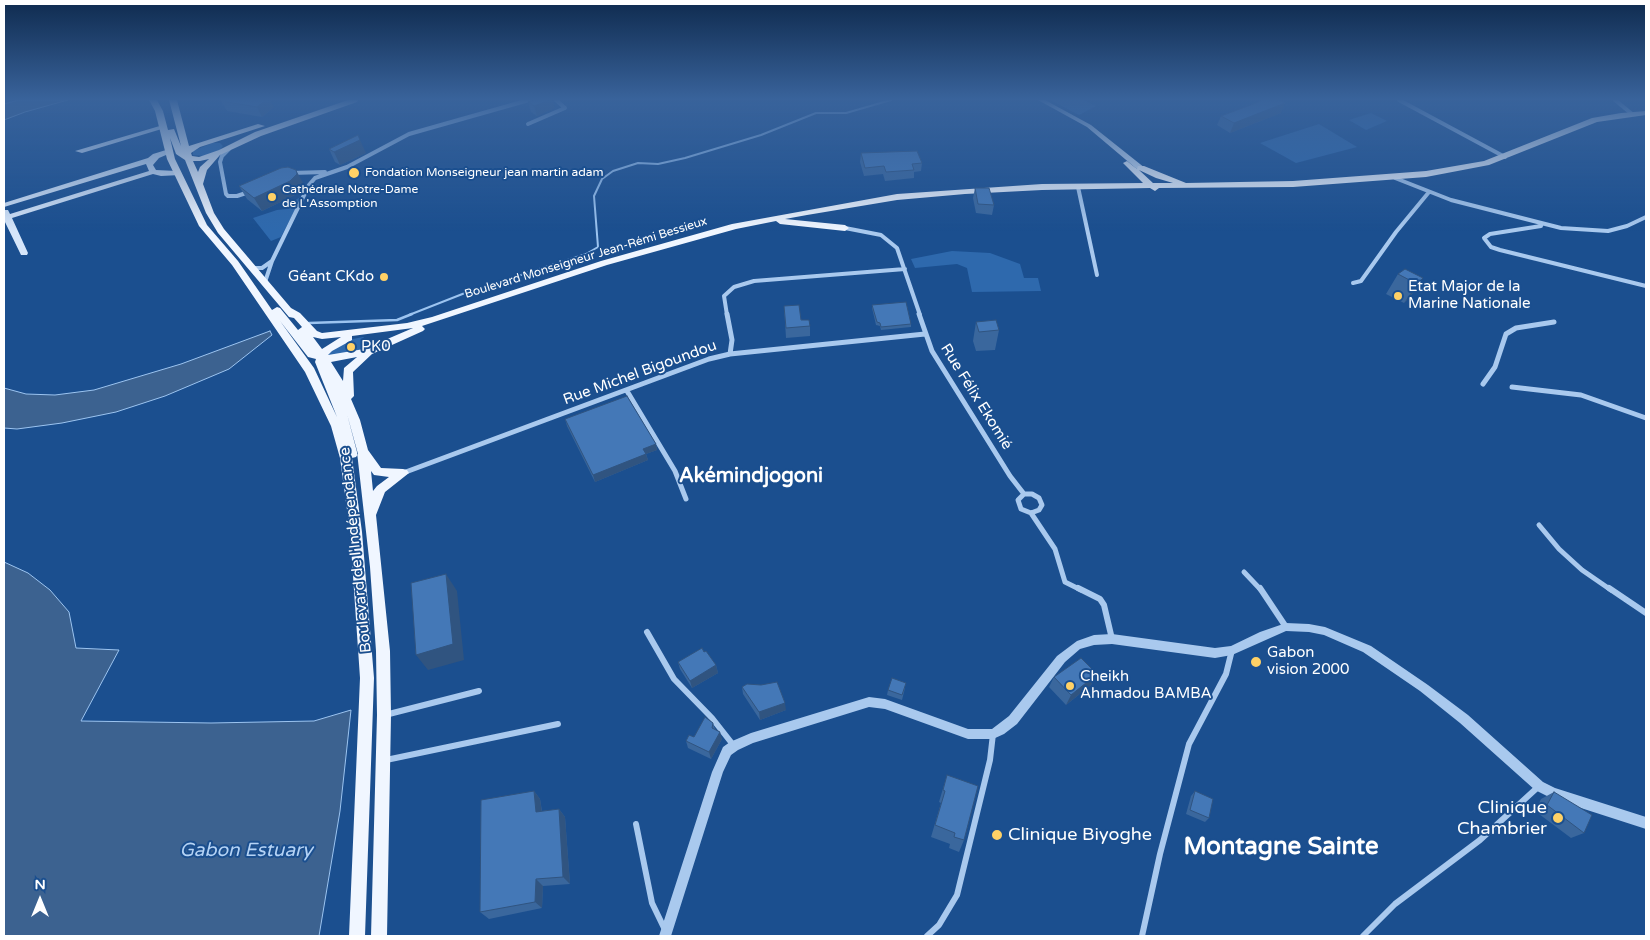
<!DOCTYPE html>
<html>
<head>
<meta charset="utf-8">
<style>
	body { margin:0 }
	#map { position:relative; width:1650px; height:940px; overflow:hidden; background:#1b4f8f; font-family:"Varela Round",sans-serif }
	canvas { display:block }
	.frame { position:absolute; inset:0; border:5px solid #fff; pointer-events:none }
	.north { position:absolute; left:15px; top:875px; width:50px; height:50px; -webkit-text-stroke:4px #1b4f8f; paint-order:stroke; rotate:0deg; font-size:14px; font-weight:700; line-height:20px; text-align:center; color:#fff }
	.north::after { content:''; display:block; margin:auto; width:18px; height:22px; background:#fff; clip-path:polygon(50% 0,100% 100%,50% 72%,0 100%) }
</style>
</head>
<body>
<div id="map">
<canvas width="1650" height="940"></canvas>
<div class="frame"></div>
<div class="north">N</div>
</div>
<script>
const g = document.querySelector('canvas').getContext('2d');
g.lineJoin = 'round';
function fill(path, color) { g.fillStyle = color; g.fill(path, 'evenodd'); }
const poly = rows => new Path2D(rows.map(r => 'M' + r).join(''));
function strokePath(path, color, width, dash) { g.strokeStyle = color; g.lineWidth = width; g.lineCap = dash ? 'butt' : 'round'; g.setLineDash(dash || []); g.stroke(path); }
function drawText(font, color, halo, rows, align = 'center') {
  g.font = font + ' "Varela Round",sans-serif'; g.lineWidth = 4; g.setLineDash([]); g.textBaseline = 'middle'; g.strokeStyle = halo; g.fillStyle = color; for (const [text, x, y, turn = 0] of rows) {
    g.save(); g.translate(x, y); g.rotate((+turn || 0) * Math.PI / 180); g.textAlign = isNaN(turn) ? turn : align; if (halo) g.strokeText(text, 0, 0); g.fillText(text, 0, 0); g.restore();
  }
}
const green = poly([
	[1050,100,1083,100,1096,106,1079,115],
	[1371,113,1387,121,1366,130,1349,120],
	[1319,124,1357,147,1296,163,1260,143],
	[212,143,220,143,223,146,220,150,204,156,193,155,193,151],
	[302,196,281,237,271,241,253,218,277,210,287,209,292,207,291,203],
	[952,251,990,253,1020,264,1024,278,1038,278,1041,291,972,292,967,268,957,264,915,268,911,259],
	[363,337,369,342,364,350,328,356,327,354,348,340]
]);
const water = poly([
	[19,100,68,100,25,112,4,120,4,104,19,100],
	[270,331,272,335,229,369,165,396,116,412,62,423,17,429,4,428,4,388,26,394,55,395,94,390,181,364,270,331],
	[4,562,28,573,50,590,69,612,76,648,119,650,81,721,211,723,314,721,351,710,340,811,319,936,4,936,4,562]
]);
const streamFar1 = poly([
	[409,315,465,293,586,254,598,247,594,196,602,179,613,171,638,163,658,164,685,158,761,135,816,113,846,113,891,100]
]);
const stream = poly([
	[309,323,397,320,412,314]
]);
const minorFar2 = poly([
	[1399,100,1505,157],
	[1615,100,1632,114],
	[528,124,565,108,556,100],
	[229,149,222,156,220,162,226,194,228,196,237,196,249,192],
	[291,173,325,172],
	[1395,178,1451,200,1561,228,1608,231,1627,226,1646,217],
	[1078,187,1097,275],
	[1541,226,1490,234,1484,238,1491,247,1500,250,1646,286],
	[845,228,881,235,897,248,920,315],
	[253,268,262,268,272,261,309,185,315,178,347,167,409,134,529,100],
	[265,282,272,261],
	[1353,283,1361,281,1396,232,1429,192],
	[727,315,724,296,734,287,754,281,905,269]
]);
const minorFar1 = poly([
	[727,314,732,340,730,354],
	[919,314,932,351,1010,476,1024,494],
	[1483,384,1495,367,1506,334,1516,328,1554,322],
	[1512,387,1581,395,1646,418],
	[627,391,675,471,686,499],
	[403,473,709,359,730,354,925,334],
	[1024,494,1032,494,1039,498,1042,505,1039,510,1031,513,1021,509,1018,500,1024,494],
	[1031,513,1055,549,1065,582,1081,590],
	[1539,525,1559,549,1582,570,1611,590],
	[1244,572,1261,590]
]);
const minor = poly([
	[1078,588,1100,599,1104,605,1112,639],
	[1260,588,1286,627],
	[1609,588,1646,613],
	[647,632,674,679,712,718,734,746],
	[385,715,479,691],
	[386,760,558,724],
	[636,824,652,903,666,932],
	[927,936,939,925,957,895,990,760,993,734],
	[1142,936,1160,854,1189,744,1226,674,1232,650],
	[1363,936,1395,904,1480,840,1538,787]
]);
const tertiary = poly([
	[1286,623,1309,624,1325,627,1371,646,1428,685,1468,715,1543,782,1555,788,1646,817,1646,829,1553,799,1535,790,1460,723,1420,691,1363,652,1324,635,1309,632,1286,631,1232,655,1215,658,1112,644,1094,645,1080,649,1065,662,1017,724,1004,734,993,739,968,739,885,709,869,707,753,743,738,750,731,755,723,772,671,936,659,936,712,772,723,747,730,742,751,733,869,697,885,699,968,729,992,729,1009,716,1057,656,1077,641,1094,635,1112,634,1215,648,1231,646,1260,632,1286,623]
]);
const secondary = poly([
	[1038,100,1045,100,1091,125,1145,168,1141,170,1138,170,1087,127,1038,100],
	[163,125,166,127,165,128,82,153,75,151,163,125],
	[166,150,173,152,159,158,153,165,156,170,177,171,180,171,180,175,161,176,153,174,12,218,28,253,27,255,21,255,4,220,4,210,8,210,10,214,149,171,146,164,4,207,4,203,148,158,153,154,166,150]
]);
const primary = poly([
	[149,100,157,100,163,111,168,130,174,129,181,146,169,100,177,100,189,146,258,124,265,126,200,147,191,153,192,156,199,157,219,150,255,132,348,100,358,100,357,102,261,136,220,155,207,170,203,184,214,213,224,229,291,308,300,313,317,331,322,333,407,323,432,317,601,261,732,224,897,194,1042,184,1143,183,1123,163,1127,161,1137,169,1138,166,1144,166,1186,183,1293,181,1426,171,1484,161,1592,118,1621,113,1646,111,1646,115,1597,122,1489,165,1426,177,1293,187,1159,188,1155,191,1150,188,1042,190,965,194,897,200,807,215,785,219,845,225,849,228,845,231,780,224,776,221,736,229,607,265,422,326,425,329,423,331,372,354,353,372,354,396,351,399,360,420,368,450,381,468,403,469,407,470,409,473,385,492,376,515,390,651,391,715,387,936,371,936,377,715,376,651,370,567,357,452,347,414,358,454,356,457,352,458,362,532,374,678,365,936,349,936,360,678,350,532,340,458,331,426,305,372,232,265,199,226,167,159,155,111,149,100],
	[170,138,176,154,185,160,206,213,218,233,289,317,294,318,302,327,298,330,280,308,277,307,272,310,238,261,207,225,175,159,170,138],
	[209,159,200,167,198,172,193,161,200,161,209,159],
	[1139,170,1156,178,1173,183,1153,183,1139,170],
	[280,321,308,357,316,359,315,362,337,417,314,368,280,321],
	[413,328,364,349,328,355,332,351,352,340,352,336,413,328],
	[313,337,322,339,341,337,322,349,313,337],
	[357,357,344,368,343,381,331,362,357,357],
	[371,471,374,475,389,477,377,486,373,491,371,471]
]);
const wall = poly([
	[221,101,274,107,262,117,227,111],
	[528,102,555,108,537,116,531,112],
	[1281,113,1230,133,1217,125,1221,116],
	[329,149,366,153,340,165,335,162],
	[861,153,922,163,921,171,914,172,914,178,885,181,883,174,864,176,860,162],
	[303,183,304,187,297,194,262,211,247,199,239,186],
	[975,188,994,205,992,215,976,213,973,198],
	[1398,274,1423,278,1410,297,1404,303,1386,294],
	[872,305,911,324,911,327,881,330,880,326,876,325,872,308],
	[784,306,810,326,810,336,786,338],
	[976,322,999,330,995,350,976,351,973,341],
	[565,419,656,444,657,450,646,454,648,460,595,482,567,426],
	[678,662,716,665,718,673,692,688,680,669],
	[1097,674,1091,685,1066,705,1049,687,1054,677],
	[742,687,786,710,760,720,743,694],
	[905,688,902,700,887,695,888,690],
	[713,723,715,729,722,739,711,759,688,748,686,741,694,737],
	[947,775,964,840,959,852,949,848,950,844,931,837,941,803,939,802],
	[534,791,540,799,542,811,559,809,565,817,570,884,543,886,542,908,489,919,480,912],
	[1195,791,1209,818,1205,822,1186,814,1191,796],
	[1554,792,1584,833,1571,838,1535,811,1541,799]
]);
const shadedWall = poly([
	[266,100,270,100,274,107,262,117,257,107],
	[550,100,553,100,555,108,537,116,534,106],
	[1285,103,1281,113,1230,133,1234,123],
	[360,140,366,153,340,165,334,152],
	[296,170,303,183,304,187,297,194,262,211,254,198],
	[1423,278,1410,297,1404,303,1417,284],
	[656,444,657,450,646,454,648,460,595,482,593,475,643,449],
	[446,574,457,591,464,660,428,670,416,655],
	[716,665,718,673,692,688,690,681],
	[1097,674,1091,685,1066,705,1071,695],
	[785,703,786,710,760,720,759,712],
	[720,732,722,739,711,759,709,752],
	[534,791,540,799,543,820,536,812],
	[559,809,565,817,570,884,563,877],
	[536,879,543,886,542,908,535,902]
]);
const building = poly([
	[224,100,266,100,257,107,221,101,224,100],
	[534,100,550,100,534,106,528,102,534,100],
	[1264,100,1278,100,1285,103,1234,123,1221,116,1264,100],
	[358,135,360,140,334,152,329,149,358,135],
	[917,151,922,163,912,164,914,170,886,172,884,166,865,168,861,153,917,151],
	[288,167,296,170,297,174,290,181,254,198,239,186,281,168,288,167],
	[975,188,989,188,994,205,978,204,975,188],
	[1405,269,1423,278,1417,284,1398,274,1405,269],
	[906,302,911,324,881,327,880,323,877,322,872,305,906,302],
	[799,305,801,320,809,320,810,326,786,328,784,306,799,305],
	[996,320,999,330,979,332,976,322,996,320],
	[627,396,656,444,643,449,646,454,593,475,565,419,627,396],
	[446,574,453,644,416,655,411,583,446,574],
	[702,648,704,652,706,651,716,665,690,681,678,662,702,648],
	[1081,658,1097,674,1071,695,1054,677,1081,658],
	[892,678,906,683,902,695,888,690,892,678],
	[777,682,785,703,759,712,742,687,747,684,761,685,777,682],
	[705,717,713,723,712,728,720,732,709,752,686,741,689,735,694,737,705,717],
	[947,775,978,786,964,840,954,837,955,833,935,825,945,791,943,790,947,775],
	[534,791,536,812,559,809,563,877,536,879,535,902,480,912,481,800,534,791],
	[1195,791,1213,799,1209,818,1190,810,1195,791],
	[1554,792,1592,815,1584,833,1547,805,1554,792]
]);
const markers = [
	[354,173,6,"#ffd166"],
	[272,197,5,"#ffd166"],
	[384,277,5,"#ffd166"],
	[1398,296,5,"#ffd166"],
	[351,347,5,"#ffd166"],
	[1256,662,6,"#ffd166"],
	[1070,686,5,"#ffd166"],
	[1558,818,6,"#ffd166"],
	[997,835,6,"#ffd166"]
];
const farPoinames = [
	["Fondation Monseigneur jean martin adam",365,173],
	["Cathédrale Notre-Dame",282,190],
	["de L'Assomption",282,204]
];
const farStreetnames = [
	["Boulevard Monseigneur Jean-Rémi Bessieux",586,258,-17]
];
const poiNames = [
	["Géant CKdo",374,277,"right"],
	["Etat Major de la",1408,287],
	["Marine Nationale",1408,304],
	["PK0",361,347],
	["Gabon",1267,653],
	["vision 2000",1267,670],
	["Cheikh",1080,677],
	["Ahmadou BAMBA",1080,694]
];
const streetNames = [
	["Rue Michel Bigoundou",640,373,-20],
	["Rue Félix Ekomié",976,397,58],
	["Boulevard de l'Indépendance",356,550,-96]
];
const nearPoinames = [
	["Clinique",1547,808],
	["Chambrier",1547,829],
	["Clinique Biyoghe",1008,835,"left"]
];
const nearWaternames = [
	["Gabon Estuary",246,851]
];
const districtNames = [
	["Akémindjogoni",751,477]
];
const nearDistrictnames = [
	["Montagne Sainte",1281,848]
];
fill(green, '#2e69ad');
fill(water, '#3c6290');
strokePath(water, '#9cc4f0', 1);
strokePath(streamFar1, '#9cc4f0', 2);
strokePath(stream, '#9cc4f0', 2.5);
strokePath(minorFar2, '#a9c9ee', 4);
strokePath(minorFar1, '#a9c9ee', 5);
strokePath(minor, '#a9c9ee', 6);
fill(tertiary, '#a9c9ee');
fill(secondary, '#d6e6fa');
fill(primary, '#f0f6ff');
fill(wall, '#3a679d');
fill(shadedWall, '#305480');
fill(building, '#4478b7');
strokePath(building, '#305480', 1);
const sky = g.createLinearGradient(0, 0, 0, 231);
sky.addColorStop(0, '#0f2b4f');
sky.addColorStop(0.43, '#39639b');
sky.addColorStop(1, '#39639b00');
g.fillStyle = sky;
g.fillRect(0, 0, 1650, 231);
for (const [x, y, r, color] of markers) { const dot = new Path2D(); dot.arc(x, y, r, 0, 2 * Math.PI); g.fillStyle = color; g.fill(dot); strokePath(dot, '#1b4f8f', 2); }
drawText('12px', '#fff', '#1b4f8f', farPoinames, 'left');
drawText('12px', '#fff', '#1b4f8f', farStreetnames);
drawText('15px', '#fff', '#1b4f8f', poiNames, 'left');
drawText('15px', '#fff', '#1b4f8f', streetNames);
drawText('18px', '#fff', '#1b4f8f', nearPoinames, 'right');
drawText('italic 19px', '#b5d3f5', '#1b4f8f', nearWaternames);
drawText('bold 20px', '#fff', '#1b4f8f', districtNames);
drawText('bold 24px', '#fff', '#1b4f8f', nearDistrictnames);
</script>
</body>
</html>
